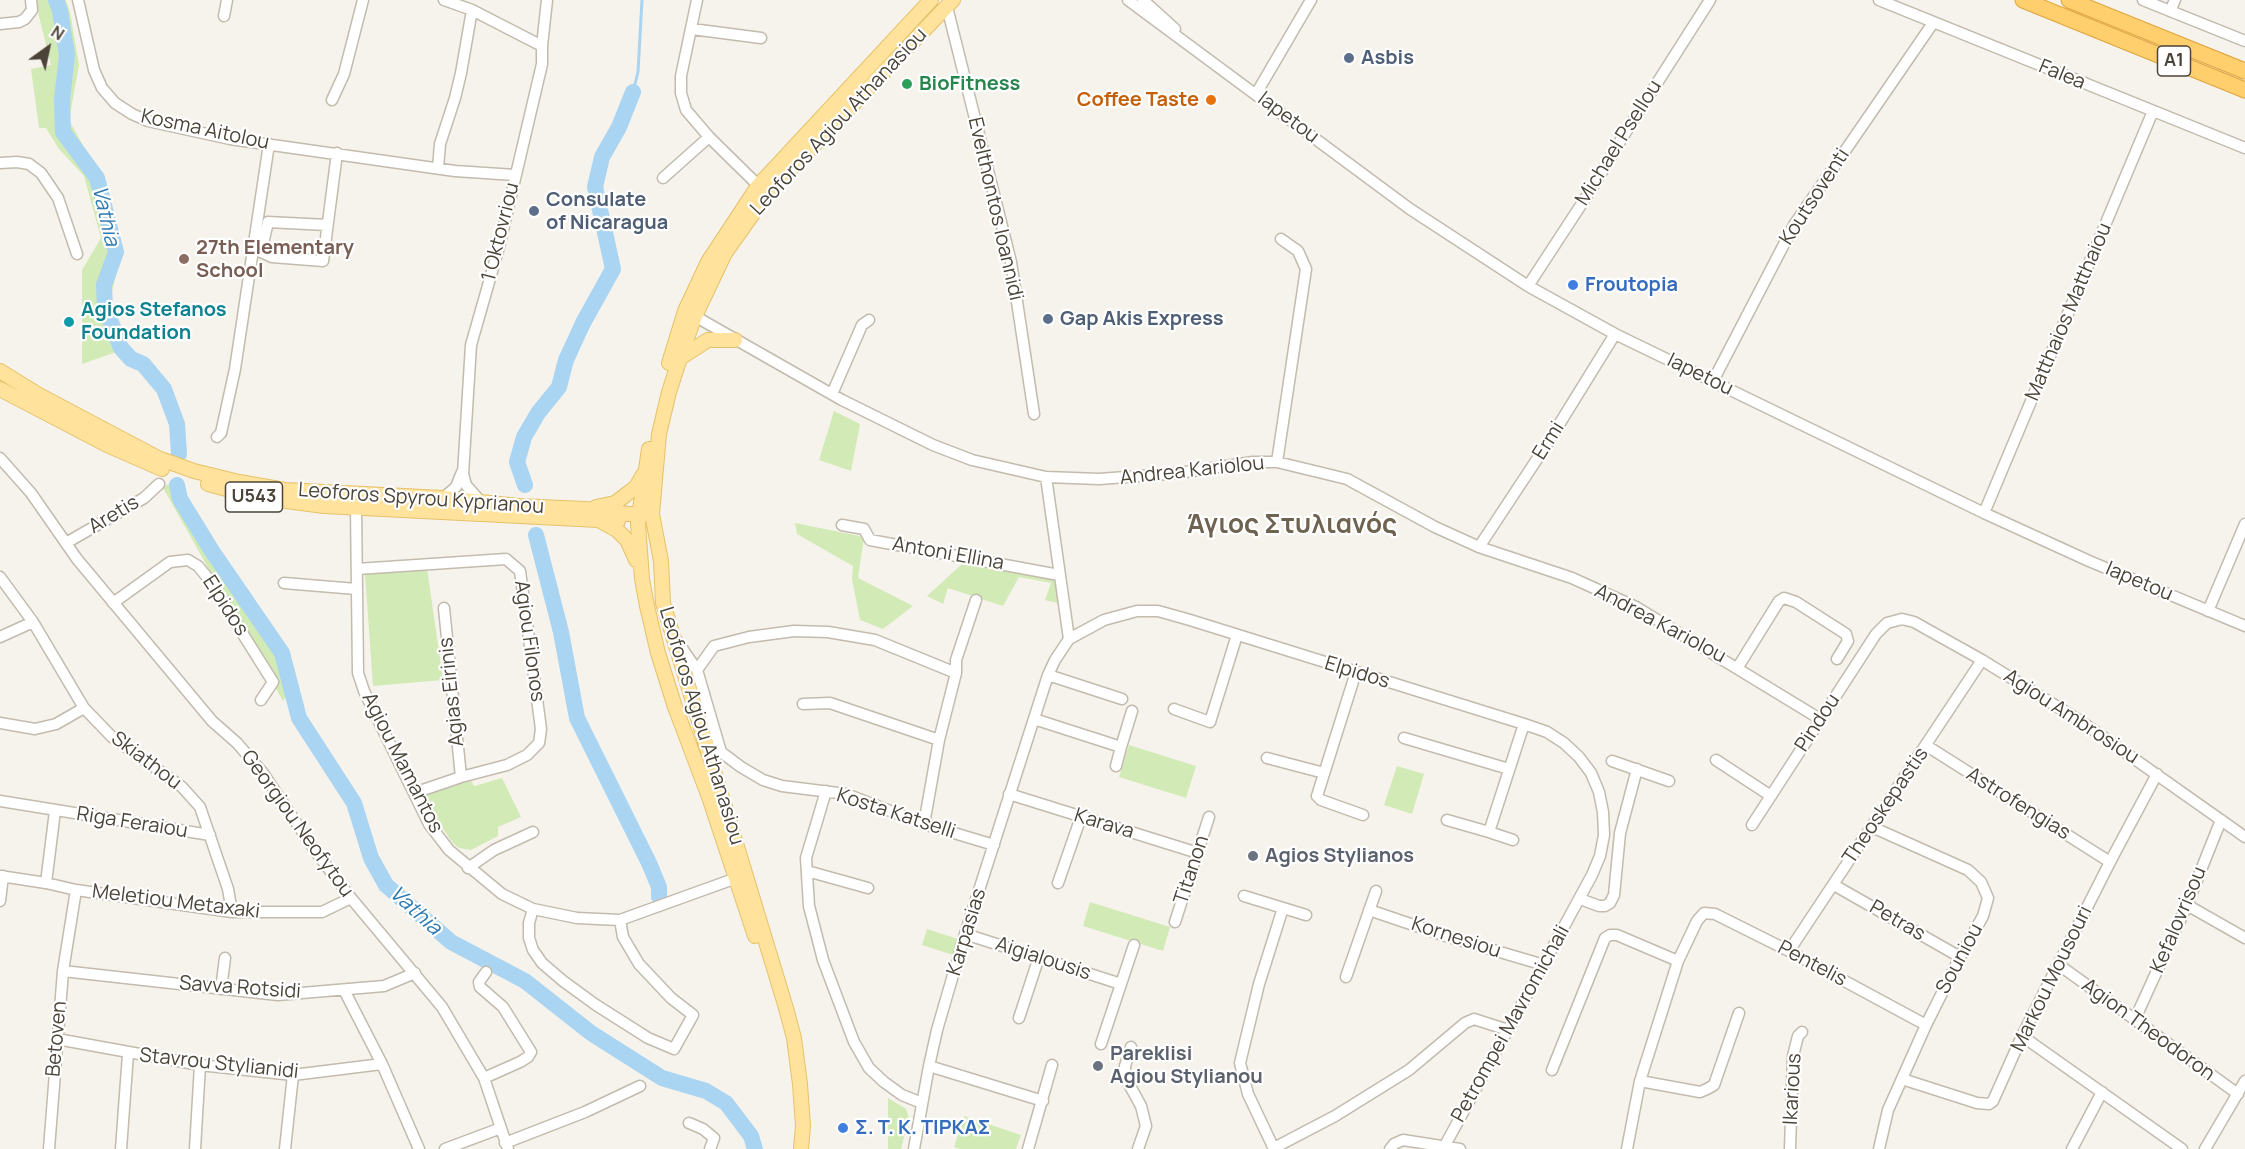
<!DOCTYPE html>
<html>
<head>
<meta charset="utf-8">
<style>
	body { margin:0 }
	#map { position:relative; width:2245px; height:1149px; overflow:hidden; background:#f6f3ec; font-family:Manrope,sans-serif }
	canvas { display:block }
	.north { position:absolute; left:18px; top:18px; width:60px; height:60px; -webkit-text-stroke:4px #fff; paint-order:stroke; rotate:33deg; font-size:16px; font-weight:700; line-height:24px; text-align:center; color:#4b4439 }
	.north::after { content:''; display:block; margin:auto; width:21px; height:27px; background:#4b4439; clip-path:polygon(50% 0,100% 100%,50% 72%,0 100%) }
</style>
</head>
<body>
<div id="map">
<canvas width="2245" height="1149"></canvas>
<div class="north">N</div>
</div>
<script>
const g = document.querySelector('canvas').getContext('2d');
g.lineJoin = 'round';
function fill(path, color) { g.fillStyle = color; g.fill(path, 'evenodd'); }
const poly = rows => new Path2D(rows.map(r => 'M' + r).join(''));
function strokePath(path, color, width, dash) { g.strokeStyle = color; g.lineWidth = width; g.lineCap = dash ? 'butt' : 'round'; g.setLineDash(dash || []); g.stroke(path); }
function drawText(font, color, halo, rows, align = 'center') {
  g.font = font + ' Manrope,sans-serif'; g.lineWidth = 4.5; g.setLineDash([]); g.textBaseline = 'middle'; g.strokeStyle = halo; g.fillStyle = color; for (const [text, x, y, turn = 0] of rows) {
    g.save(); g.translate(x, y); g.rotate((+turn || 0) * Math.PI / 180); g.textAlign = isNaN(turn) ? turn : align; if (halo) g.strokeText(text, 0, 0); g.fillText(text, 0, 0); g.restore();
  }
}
const green = poly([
	[35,0,66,0,70,12,79,65,69,120,101,178,122,249,111,296,125,349,82,364,82,270,101,238,84,176,59,149,46,128,39,128,31,69,51,65],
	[834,411,860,424,851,471,819,460],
	[171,484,278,653,289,692,283,701,162,486],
	[795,523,864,537,858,578,913,606,883,629,860,620,852,579,853,566,797,534],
	[962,564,1051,575,1060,592,1061,606,1057,603,1045,600,1051,583,1019,577,1003,606,948,588,943,604,927,596],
	[427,568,443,680,373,686,365,574],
	[1129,745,1196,766,1186,798,1119,777],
	[1397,766,1424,774,1412,814,1384,805],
	[502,778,521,817,498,827,498,836,471,850,459,848,452,842,425,802,427,795,430,791,470,779,474,786],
	[1090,902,1170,927,1163,951,1083,926],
	[927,929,958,939,953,955,922,945],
	[888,1098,906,1109,909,1118,901,1149,888,1149],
	[964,1116,1021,1135,1016,1149,960,1149,954,1147]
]);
const stream = poly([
	[633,92,638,72,642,0]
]);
const river = poly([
	[56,0,60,11,67,55,62,100,63,132,97,178,116,252,104,285,105,307,121,348,131,359,143,364,164,389,177,424,179,454],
	[177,485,180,499,212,551,282,653,299,718,354,803,371,858,386,885,451,942,525,981,591,1033,662,1078,706,1091,726,1103,751,1136,755,1149],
	[525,485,517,462,524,437,538,413,559,387,566,360,583,323,613,269,595,187,602,157,619,127,633,92],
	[536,535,561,632,577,718,649,863,659,887,659,897]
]);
const minor = poly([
	[78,0,94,70,102,88,115,103,132,114,148,121,230,139,455,171,515,175],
	[444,0,472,10,542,46],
	[697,0,681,76,681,93,686,110,709,137,764,191],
	[1128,0,1410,209,1528,286,1615,334,1984,513,2089,561,2245,626],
	[1143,0,1175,29],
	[1879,0,2245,148],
	[2143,0,2245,41],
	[947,7,1011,262,1034,414],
	[2170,11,2175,0],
	[224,16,227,0],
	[0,24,19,22,25,19,32,10,31,0],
	[692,29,761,38],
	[1256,94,1311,0],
	[332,100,344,74,363,0],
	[0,163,17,162,29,164,41,173,58,198,77,254],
	[438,168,440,144,455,98,461,73,472,10],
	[663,178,709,137],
	[327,225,268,222,261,252,272,257,323,261,337,153],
	[1528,286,1594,185,1622,138,1710,0],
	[691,314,842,400,933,445,972,460,1046,477,1099,479,1179,473,1253,462,1277,462,1347,479,1435,527,1479,547,1572,578,1636,607,1820,719],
	[1713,381,1794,225,1933,23],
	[832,394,862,325,869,320],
	[217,437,221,433,235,369,269,144],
	[0,458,31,493,77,559,212,721,237,743,263,773,316,852,351,898,442,1007,484,1078,508,1149],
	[1277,462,1306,269,1298,251,1281,239],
	[1046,477,1069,639],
	[443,498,456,487,462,472],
	[482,503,466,485,463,474,471,345,499,247,542,64,542,46,547,0],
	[356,507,358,673,364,691,429,824,449,850,502,894,533,909,577,918,620,920,742,876],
	[1984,513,2153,111],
	[842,525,864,529,870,540,1059,575],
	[66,543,144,498,159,484],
	[1479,547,1547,444,1615,334],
	[357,569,506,559,520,571,541,729,539,743,527,755,507,765,461,777,414,793],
	[0,577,33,622,84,708,112,737,182,787,200,807,228,889,232,912],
	[284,583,356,589],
	[113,603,170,562,188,560,198,566,207,577,273,682,261,700],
	[444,608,461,777],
	[2208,611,2245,524],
	[0,637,33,622],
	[675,638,697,670,721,752,741,767,763,780,782,786,846,794,924,824,994,845],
	[1738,667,1779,601,1784,598,1796,602,1846,634,1848,641,1837,659],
	[697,670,714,646,749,637,794,631,828,632,875,640,956,673],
	[1356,672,1317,796,1321,800,1363,815],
	[1048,675,1122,699],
	[803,704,830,703,939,740],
	[1174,709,1210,722,1237,635],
	[1034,719,1121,747,1116,766],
	[0,723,35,729,56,724,84,708],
	[1404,738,1509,769],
	[1927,746,2110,862],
	[1121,747,1132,711],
	[1267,758,1324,773],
	[1716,760,1771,796],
	[1612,761,1669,781],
	[826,791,806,858,809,906,823,960,854,1042,869,1068,884,1082,902,1095,922,1103],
	[1009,794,1198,853],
	[0,801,210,835],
	[1447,820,1489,832],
	[924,824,939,740,956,673,956,660,976,600],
	[1752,825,1876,634,1887,623,1902,619,1914,622,1982,660,2082,722,2245,837],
	[1872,827,1968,870,1981,882,1988,898,1983,916,1960,957,1926,1025,1888,1110,1879,1149],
	[1513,840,1489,832,1524,724],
	[468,868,494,850,533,832],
	[807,871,868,888],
	[0,876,46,883,76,890,232,912,322,912,351,898],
	[46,883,55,811],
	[1058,883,1081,817],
	[1834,885,1960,957],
	[1244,896,1306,915],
	[1580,899,1599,906,1605,906,1610,903,1614,895,1620,833,1637,769],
	[0,901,3,876],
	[2187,905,2245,938],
	[533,909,529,923,529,938,533,950,542,963,563,981,596,1005,648,1038,674,1049,693,1015,671,998,639,964,623,937,620,920],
	[1369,910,1449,937,1544,965],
	[1175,922,1209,817],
	[965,934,1121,984],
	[1789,951,1982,660],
	[2059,965,2238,1094],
	[63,971,278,995,384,986,415,973],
	[1346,977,1376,891],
	[221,989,225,958],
	[344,990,382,1064,419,1149],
	[1019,1018,1039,957],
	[2135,1019,2187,905,2221,820],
	[2022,1036,2182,1149],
	[57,1039,200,1065,293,1075,382,1064],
	[1101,1044,1134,945],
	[1131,1047,1125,1066,1125,1077,1141,1106,1146,1126,1138,1149],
	[929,1066,1043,1101],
	[1552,1070,1605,938,1610,935,1617,935,1678,961],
	[484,1078,520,1062,528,1057,531,1052,503,1007,480,987,479,982,486,972],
	[1902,1079,1977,1103,1989,1104,1993,1101,2022,1036,2110,862,2157,774],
	[1640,1081,1700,1092,1707,1089,1714,1085,1739,1013],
	[689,1123,703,1129,714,1138,710,1149],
	[505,1143,585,1112,640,1086],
	[1274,1148,1335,1116,1409,1070,1465,1023,1474,1019,1508,1030],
	[49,1149,63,971,76,890],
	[121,1149,128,1054],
	[195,1149,200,1065],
	[285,1149,293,1075],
	[445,1149,501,1128],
	[914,1149,929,1066,937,1030,965,934,1048,675,1055,660,1069,639,1104,620,1137,611,1158,611,1190,620,1524,724,1547,732,1564,743,1579,757,1591,773,1599,792,1603,812,1604,835,1600,856,1592,875,1443,1149],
	[1028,1149,1052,1065],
	[1274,1149,1248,1094,1240,1063,1259,984,1283,908],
	[1390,1149,1394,1144,1403,1140,1460,1149],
	[1627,1149,1640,1081,1678,961,1697,921,1704,913,1715,914,1789,951,1926,1025],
	[1790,1149,1793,1056,1798,1036,1802,1032],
	[2072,1149,2102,1092],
	[2205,1149,2245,1081]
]);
const major = poly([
	[680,358,708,340,735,340],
	[669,363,685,311,708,262,758,186,931,0],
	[0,371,39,395,158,458,194,471,239,482,285,490,443,498,519,506,585,509,629,514,647,514],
	[0,389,107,445,162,469],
	[649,449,638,523,642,579,647,606,658,653,675,707,709,797,755,936],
	[208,484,256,497,324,506,618,521],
	[596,507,615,503,623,497,636,487,643,475],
	[602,522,617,530,627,540,636,560],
	[801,1149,803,1126,800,1084,794,1038,786,1008,663,603,661,561,652,514,659,434,669,392,683,349,695,316,725,253,767,194,953,0]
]);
const highway = poly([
	[2023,0,2245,90],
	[2069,0,2245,71]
]);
const markers = [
	[1349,58,6,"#5c6f8a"],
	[907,84,6,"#2e9e5b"],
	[1211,100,6,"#e8710a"],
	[534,211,6,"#5c6f8a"],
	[184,259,6,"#8d6e63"],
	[1573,285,6,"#3f7fe0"],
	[1048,319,6,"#5c6f8a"],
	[69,322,6,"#0f9aa8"],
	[1253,856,6,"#6b7280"],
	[1098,1066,6,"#6b7280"],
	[843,1128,6,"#3f7fe0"]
];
const shields = [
	[2174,61,33],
	[254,497,57]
];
const shieldNames = [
	["A1",2174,61],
	["U543",254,497]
];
const serviceNames = [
	["Asbis",1361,58],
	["Consulate",546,200],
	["of Nicaragua",546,223],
	["Gap Akis Express",1060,319]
];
const streetNames = [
	["Falea",2062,75,22],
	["Iapetou",1288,118,37],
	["Leoforos Agiou Athanasiou",839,122,-47],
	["Kosma Aitolou",205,130,12],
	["Michael Psellou",1619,143,-58],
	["Koutsoventi",1815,197,-57],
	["Evelthontos Ioannidi",995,209,77],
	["1 Oktovriou",501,232,-76],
	["Matthaios Matthaiou",2069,312,-67],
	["Iapetou",1700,375,26],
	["Ermi",1549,441,-58],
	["Andrea Kariolou",1192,471,-6],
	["Leoforos Spyrou Kyprianou",421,499,4],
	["Aretis",114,515,-31],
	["Antoni Ellina",948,554,10],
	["Iapetou",2139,582,23],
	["Elpidos",225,606,57],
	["Andrea Kariolou",1660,624,28],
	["Agiou Filonos",529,641,82],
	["Elpidos",1357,673,17],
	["Agias Eirinis",452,692,-96],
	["Agiou Ambrosiou",2071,717,33],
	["Pindou",1818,723,-57],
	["Leoforos Agiou Athanasiou",701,726,73],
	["Skiathou",146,761,37],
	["Agiou Mamantos",402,763,63],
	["Astrofengias",2018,804,32],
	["Theoskepastis",1886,806,-56],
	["Kosta Katselli",896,814,18],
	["Riga Feraiou",132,823,9],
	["Georgiou Neofytou",297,824,54],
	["Karava",1104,824,17],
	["Titanon",1192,870,-72],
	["Meletiou Metaxaki",176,902,7],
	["Kefalovrisou",2179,920,-67],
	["Petras",1897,921,30],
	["Karpasias",967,932,-73],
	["Kornesiou",1456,938,18],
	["Aigialousis",1043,959,18],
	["Souniou",1960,959,-62],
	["Pentelis",1812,964,28],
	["Markou Mousouri",2052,979,-64],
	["Savva Rotsidi",240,988,4],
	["Petrompei Mavromichali",1511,1024,-61],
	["Agion Theodoron",2148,1030,36],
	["Betoven",57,1039,-85],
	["Stavrou Stylianidi",219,1064,6],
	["Ikarious",1793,1089,-87]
];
const leisureNames = [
	["BioFitness",919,84]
];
const foodNames = [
	["Coffee Taste",1199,100]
];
const educationNames = [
	["27th Elementary",196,248],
	["School",196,271]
];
const shopNames = [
	["Froutopia",1585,285],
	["Σ. Τ. Κ. ΤΙΡΚΑΣ",855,1128]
];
const cultureNames = [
	["Agios Stefanos",81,310],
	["Foundation",81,333]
];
const worshipNames = [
	["Agios Stylianos",1265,856],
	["Pareklisi",1110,1054],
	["Agiou Stylianou",1110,1077]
];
const waterNames = [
	["Vathia",105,216,77],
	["Vathia",415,911,42]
];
const districtNames = [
	["Άγιος Στυλιανός",1292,526]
];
fill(green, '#d2eab5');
strokePath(stream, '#a9d4f2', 3);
strokePath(river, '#a9d4f2', 16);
strokePath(minor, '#c2bbae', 13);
strokePath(major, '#e6c16a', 16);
strokePath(highway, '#e0a43c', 17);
strokePath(minor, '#fff', 10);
strokePath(major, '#ffe39c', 14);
strokePath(highway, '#ffcf6e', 15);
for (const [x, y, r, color] of markers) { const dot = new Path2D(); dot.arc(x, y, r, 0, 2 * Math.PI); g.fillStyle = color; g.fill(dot); strokePath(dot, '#fff', 2); }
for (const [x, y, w] of shields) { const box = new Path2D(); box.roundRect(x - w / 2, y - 15, w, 30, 4.5); g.fillStyle = '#fff'; g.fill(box); strokePath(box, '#4b4439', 1.5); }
drawText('bold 18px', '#4b4439', null, shieldNames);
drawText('bold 20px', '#4e5e75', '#fff', serviceNames, 'left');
drawText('20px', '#4b4439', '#fff', streetNames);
drawText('bold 20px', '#27864d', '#fff', leisureNames, 'left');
drawText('bold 20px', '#c56008', '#fff', foodNames, 'right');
drawText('bold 20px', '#785e54', '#fff', educationNames, 'left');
drawText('bold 20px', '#366cbe', '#fff', shopNames, 'left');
drawText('bold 20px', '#0d838f', '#fff', cultureNames, 'left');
drawText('bold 20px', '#5b616d', '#fff', worshipNames, 'left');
drawText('italic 21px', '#2e7ab2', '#fff', waterNames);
drawText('bold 26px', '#6e6250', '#fff', districtNames);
</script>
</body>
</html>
